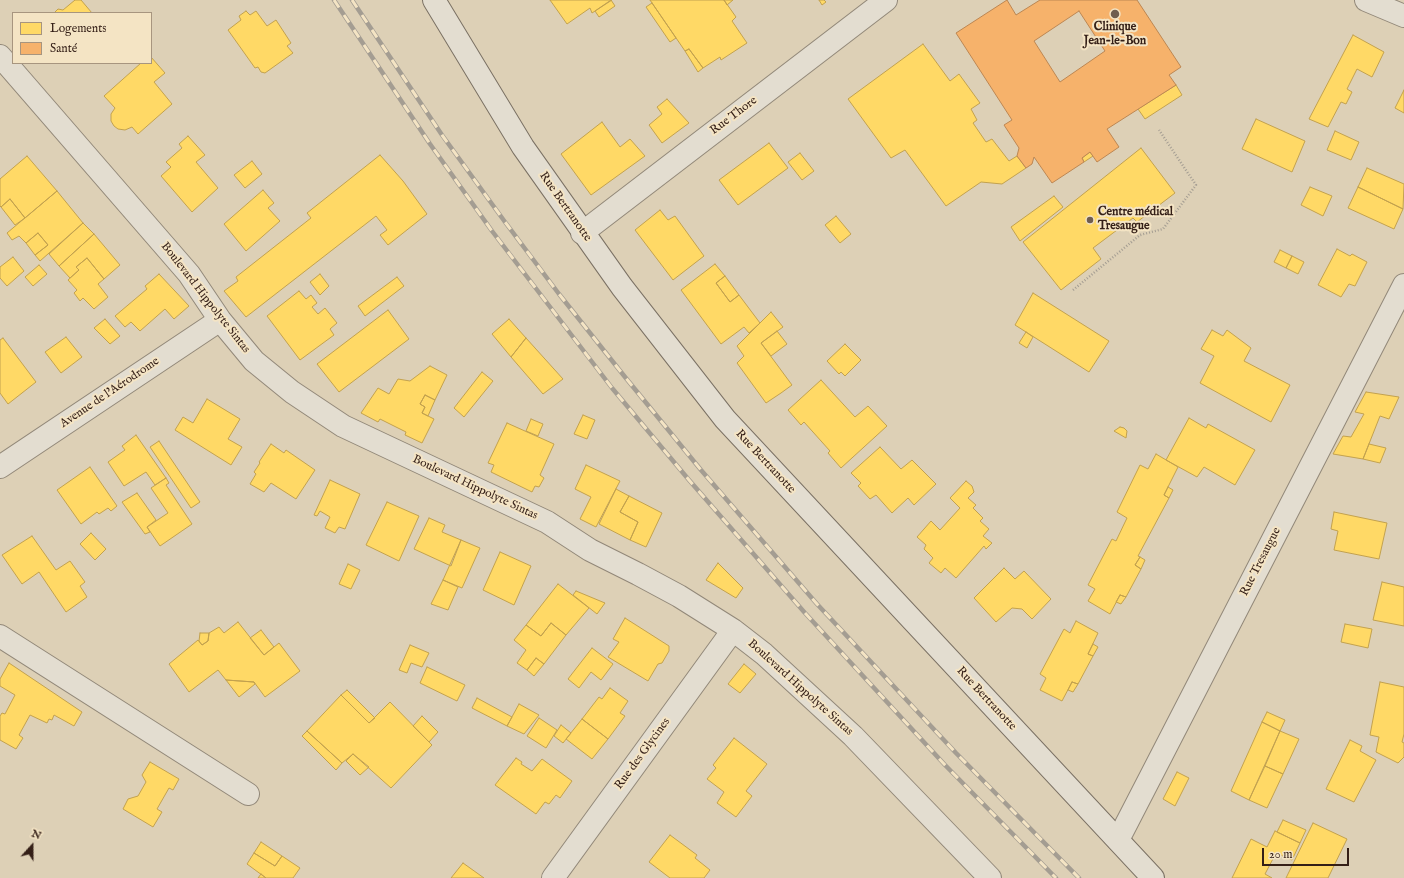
<!DOCTYPE html>
<html>
<head>
<meta charset="utf-8">
<style>
	body { margin:0 }
	#map { position:relative; width:1404px; height:878px; overflow:hidden; background:#ddd0b6; font-family:"IM FELL English",serif }
	canvas { display:block }
	.legend { position:absolute; left:12px; top:12px; width:140px; height:52px; box-sizing:border-box; background:#f4e4c4; border:1px solid #a7957f; margin:0; padding:5px 7px; list-style:none; font-size:12px; color:#341f17 }
	.legend li { display:flex; align-items:center; gap:8px; height:20px }
	.legend b { width:20px; border:1px solid #a7957f }
	.north { position:absolute; left:12px; top:826px; width:40px; height:40px; -webkit-text-stroke:3px #f4e4c4; paint-order:stroke; rotate:21deg; font-size:11px; font-weight:700; line-height:16px; text-align:center; color:#341f17 }
	.north::after { content:''; display:block; margin:auto; width:14px; height:18px; background:#341f17; clip-path:polygon(50% 0,100% 100%,50% 72%,0 100%) }
	.scale { position:absolute; left:1262px; top:848px; width:87px; height:18px; box-sizing:border-box; border:2px solid #341f17; border-top:0; padding-left:5px; font-size:12px; line-height:14px; white-space:nowrap; color:#341f17; -webkit-text-stroke:3px #f4e4c4; paint-order:stroke }
</style>
</head>
<body>
<div id="map">
<canvas width="1404" height="878"></canvas>
<ul class="legend">
<li><b style="height:11px;background:#ffd966"></b>Logements</li>
<li><b style="height:11px;background:#f6b26b"></b>Santé</li>
</ul>
<div class="north">N</div>
<div class="scale">20 m</div>
</div>
<script>
const g = document.querySelector('canvas').getContext('2d');
g.lineJoin = 'round';
function fill(path, color) { g.fillStyle = color; g.fill(path, 'evenodd'); }
const poly = rows => new Path2D(rows.map(r => 'M' + r).join(''));
function strokePath(path, color, width, dash) { g.strokeStyle = color; g.lineWidth = width; g.lineCap = dash ? 'butt' : 'round'; g.setLineDash(dash || []); g.stroke(path); }
function drawText(font, color, halo, rows, align = 'center') {
  g.font = font + ' "IM FELL English",serif'; g.lineWidth = 4; g.setLineDash([]); g.textBaseline = 'middle'; g.strokeStyle = halo; g.fillStyle = color; for (const [text, x, y, turn = 0] of rows) {
    g.save(); g.translate(x, y); g.rotate((+turn || 0) * Math.PI / 180); g.textAlign = isNaN(turn) ? turn : align; if (halo) g.strokeText(text, 0, 0); g.fillText(text, 0, 0); g.restore();
  }
}
const homes = poly([
	[75,0,81,0,92,13,54,13,58,9,63,10,75,0],
	[550,0,612,0,592,13,590,8,567,24,550,0],
	[611,0,615,6,599,17,595,11,611,0],
	[650,0,724,0,736,17,732,21,747,43,721,60,720,57,703,68,689,49,685,51,650,0],
	[724,0,733,0,727,5,724,0],
	[819,0,824,0,826,2,822,5,819,0],
	[652,3,676,38,670,42,646,7,652,3],
	[246,11,250,15,256,11,267,26,276,20,291,43,287,46,293,53,265,73,261,72,258,67,255,68,228,30,241,20,239,16,246,11],
	[1353,35,1384,52,1372,77,1357,69,1347,89,1352,92,1346,104,1341,102,1328,127,1309,119,1353,35],
	[923,44,950,81,959,74,980,103,971,109,977,120,973,123,986,142,992,139,1009,161,1017,156,1026,168,1002,184,981,182,946,206,905,150,891,158,848,99,923,44],
	[689,49,703,68,698,72,685,51,689,49],
	[151,57,165,73,154,82,172,104,138,134,132,127,125,130,118,129,114,126,111,121,111,114,115,108,104,96,141,63,151,63,151,57],
	[1176,85,1182,95,1145,119,1138,109,1176,85],
	[1404,90,1404,113,1395,108,1404,90],
	[667,99,689,123,662,143,649,125,662,114,657,107,667,99],
	[1256,119,1305,141,1292,172,1242,149,1256,119],
	[602,122,620,147,630,139,645,156,591,195,561,154,602,122],
	[1335,131,1359,142,1351,160,1327,150,1335,131],
	[188,136,205,155,196,162,218,188,192,212,161,176,171,167,166,162,182,148,179,144,188,136],
	[769,143,788,168,738,205,719,180,769,143],
	[1141,148,1175,193,1137,222,1133,218,1093,248,1101,259,1061,290,1023,242,1141,148],
	[1090,152,1093,156,1084,162,1082,158,1090,152],
	[800,153,814,171,802,180,788,162,800,153],
	[380,155,403,181,427,214,388,245,380,235,387,230,376,216,246,317,224,291,238,281,236,277,311,218,307,213,380,155],
	[27,156,57,191,25,218,10,199,1,207,0,206,0,179,27,156],
	[252,161,262,174,245,188,234,175,252,161],
	[1367,168,1404,184,1403,209,1358,187,1367,168],
	[1310,187,1332,196,1323,216,1301,205,1310,187],
	[1358,187,1403,209,1394,229,1348,208,1358,187],
	[263,190,274,203,268,208,280,221,246,251,224,224,263,190],
	[57,191,83,223,40,261,35,255,48,245,38,233,26,243,19,236,12,240,7,233,57,191],
	[1054,196,1063,207,1020,241,1011,227,1054,196],
	[10,199,25,218,15,225,1,207,10,199],
	[660,210,668,220,675,216,704,256,673,280,635,230,660,210],
	[836,216,851,234,840,243,825,225,836,216],
	[83,223,94,234,59,266,49,254,83,223],
	[38,233,48,245,35,255,26,243,38,233],
	[94,234,120,265,104,279,87,258,76,267,79,270,70,278,59,266,94,234],
	[1337,249,1350,256,1352,254,1367,262,1355,286,1349,284,1341,297,1318,285,1337,249],
	[1280,250,1292,256,1286,268,1274,262,1280,250],
	[1292,256,1304,262,1298,274,1286,268,1292,256],
	[13,257,24,271,7,286,0,278,0,267,13,257],
	[87,258,104,279,98,284,108,297,94,309,83,298,80,301,74,293,77,290,68,280,79,270,76,267,87,258],
	[715,264,725,276,716,283,730,302,739,295,760,323,749,333,744,327,721,344,681,290,715,264],
	[39,265,47,274,33,286,25,277,39,265],
	[159,274,189,306,174,319,165,309,140,331,131,322,125,327,115,316,147,289,145,286,159,274],
	[320,274,329,286,320,295,310,282,320,274],
	[725,276,739,295,730,302,716,283,725,276],
	[397,277,404,286,365,316,358,306,397,277],
	[299,291,306,299,311,295,317,303,312,307,318,314,325,308,337,323,330,329,334,335,300,360,267,316,299,291],
	[1033,293,1109,341,1089,372,1015,325,1033,293],
	[388,310,409,339,339,392,317,364,388,310],
	[771,312,783,327,761,343,792,385,781,393,766,403,737,363,744,356,737,346,771,312],
	[105,319,120,336,110,344,94,328,105,319],
	[509,319,526,338,511,357,492,334,509,319],
	[1212,330,1223,336,1227,330,1251,348,1244,361,1290,385,1271,422,1200,383,1214,356,1201,349,1212,330],
	[777,331,787,344,771,356,761,343,777,331],
	[1026,332,1033,337,1027,348,1019,343,1026,332],
	[66,337,82,357,61,373,45,352,66,337],
	[3,338,36,382,8,404,0,393,0,340,3,338],
	[526,338,563,379,543,394,511,357,526,338],
	[845,344,861,360,845,376,841,372,839,374,827,361,845,344],
	[430,366,447,375,435,400,425,395,420,404,425,407,422,413,434,419,422,443,405,435,406,432,380,419,378,422,361,413,378,388,389,394,398,379,410,381,430,366],
	[482,372,493,381,464,417,454,408,482,372],
	[821,380,855,417,868,406,887,426,841,468,828,453,830,451,804,422,801,425,788,410,821,380],
	[1366,392,1399,397,1389,419,1380,416,1363,459,1333,454,1343,436,1351,437,1364,414,1355,412,1366,392],
	[425,395,435,400,428,416,422,413,425,407,420,404,425,395],
	[207,399,240,419,228,439,242,447,231,465,175,430,183,417,193,423,207,399],
	[583,415,595,420,587,439,574,434,583,415],
	[1189,418,1206,428,1208,424,1255,450,1235,485,1204,467,1197,477,1166,460,1189,418],
	[531,419,543,424,538,436,526,431,531,419],
	[507,423,554,444,540,475,544,478,539,487,535,486,532,492,491,472,494,465,488,463,507,423],
	[1120,427,1124,428,1127,431,1126,438,1114,431,1120,427],
	[136,435,166,478,155,485,146,472,124,486,108,462,125,450,122,446,136,435],
	[159,441,200,502,191,508,150,447,159,441],
	[271,444,284,453,286,450,315,470,296,499,271,483,264,492,250,484,256,474,254,472,260,463,259,462,271,444],
	[1369,444,1386,448,1380,463,1363,459,1369,444],
	[880,447,901,469,912,460,936,484,914,505,908,498,892,513,876,495,870,499,858,486,861,483,851,473,880,447],
	[1156,454,1178,467,1164,495,1169,498,1138,556,1140,557,1135,565,1141,569,1126,597,1120,595,1110,614,1088,601,1095,589,1088,585,1112,539,1116,541,1127,518,1117,512,1140,465,1148,469,1156,454],
	[586,465,620,481,596,527,580,519,591,497,575,489,586,465],
	[90,467,117,506,111,511,108,508,99,514,97,512,81,524,57,490,90,467],
	[166,478,169,483,166,485,192,524,160,546,147,527,168,513,151,488,166,478],
	[330,480,360,494,345,529,339,527,335,533,325,528,330,517,320,511,317,516,314,515,330,480],
	[966,481,972,486,974,492,968,498,976,505,973,508,983,518,980,521,989,529,983,536,992,543,986,549,984,546,956,578,945,568,941,573,929,563,933,558,924,549,926,545,917,537,931,521,940,530,960,508,950,498,966,481],
	[1168,487,1173,490,1169,498,1164,495,1168,487],
	[616,489,629,496,620,512,638,522,630,540,599,524,616,489],
	[137,493,156,520,147,527,150,532,145,534,122,502,137,493],
	[629,496,662,513,646,547,630,540,638,522,620,512,629,496],
	[387,502,419,516,399,561,366,545,387,502],
	[1334,512,1387,523,1379,559,1334,550,1338,531,1331,529,1334,512],
	[429,518,445,525,442,532,461,540,451,566,414,549,429,518],
	[91,533,106,549,95,560,80,544,91,533],
	[32,536,56,570,70,561,85,582,80,586,87,597,66,612,39,572,22,584,2,555,32,536],
	[461,540,480,548,462,588,443,580,461,540],
	[500,552,531,566,514,605,483,590,500,552],
	[1140,557,1145,560,1141,569,1135,565,1140,557],
	[718,563,743,588,736,598,706,580,718,563],
	[348,564,360,570,351,589,339,584,348,564],
	[1004,568,1015,579,1024,571,1051,599,1032,619,1022,609,1012,608,996,622,974,598,1004,568],
	[443,580,458,587,448,610,431,604,443,580],
	[1382,582,1404,587,1404,626,1373,620,1382,582],
	[558,584,589,608,566,635,551,623,541,636,526,625,558,584],
	[576,591,605,603,597,614,573,595,576,591],
	[1120,595,1126,597,1121,604,1116,602,1120,595],
	[625,618,669,646,669,651,662,663,658,664,648,681,608,657,619,642,613,639,625,618],
	[1076,621,1098,633,1088,654,1093,656,1078,684,1072,682,1062,701,1040,690,1046,678,1040,674,1064,629,1070,633,1076,621],
	[238,622,264,655,279,643,300,671,265,697,254,682,226,680,218,670,189,692,169,664,198,640,202,645,208,641,209,633,219,627,224,633,238,622],
	[551,623,566,635,544,664,536,658,527,670,517,663,526,650,514,640,526,625,541,636,551,623],
	[1345,624,1372,629,1368,648,1341,642,1345,624],
	[261,630,274,647,264,655,250,638,261,630],
	[200,633,209,633,208,641,202,645,199,641,200,633],
	[1093,644,1098,647,1093,656,1088,654,1093,644],
	[410,645,429,653,422,667,411,663,407,673,399,670,410,645],
	[592,648,613,664,601,680,591,672,579,688,568,679,592,648],
	[536,658,544,664,534,676,527,670,536,658],
	[9,663,82,712,74,726,54,715,52,720,49,719,47,723,30,715,19,735,23,738,16,749,0,740,0,716,2,713,5,714,15,695,0,686,0,679,9,663],
	[744,664,756,674,740,693,728,684,744,664],
	[427,667,465,685,457,701,420,683,427,667],
	[226,680,254,682,255,684,239,697,226,680],
	[1072,682,1078,684,1073,692,1068,690,1072,682],
	[1380,682,1404,687,1404,734,1402,742,1404,743,1404,757,1398,763,1376,752,1379,737,1370,735,1380,682],
	[610,688,628,701,620,713,625,716,608,739,582,719,599,697,602,699,610,688],
	[347,690,375,718,369,723,341,695,347,690],
	[341,695,369,723,390,702,432,745,391,788,353,754,342,763,307,731,341,695],
	[477,698,512,717,507,726,472,708,477,698],
	[519,704,539,715,524,734,507,726,519,704],
	[1267,712,1285,720,1280,731,1262,722,1267,712],
	[422,716,438,732,429,742,413,726,422,716],
	[539,718,557,730,546,748,527,736,539,718],
	[582,719,608,739,592,759,566,739,582,719],
	[1262,722,1280,731,1249,800,1231,791,1262,722],
	[561,725,571,733,563,743,554,736,561,725],
	[307,731,342,763,336,770,302,736,307,731],
	[1280,731,1299,739,1283,774,1265,766,1280,731],
	[734,738,767,764,746,791,752,796,736,817,717,803,724,792,707,779,716,768,713,765,734,738],
	[1350,740,1362,746,1360,751,1376,760,1354,802,1326,789,1350,740],
	[353,754,369,767,360,775,346,761,353,754],
	[516,758,522,762,521,764,532,771,542,759,572,781,560,798,556,795,549,804,545,802,536,814,495,785,516,758],
	[150,762,179,779,173,790,169,788,157,809,162,812,153,827,123,809,128,799,138,796,146,782,142,775,150,762],
	[1265,766,1283,774,1267,808,1249,800,1265,766],
	[1177,772,1189,778,1175,806,1163,799,1177,772],
	[1283,820,1306,830,1300,843,1277,832,1283,820],
	[1313,823,1347,839,1328,878,1286,878,1313,823],
	[1275,831,1300,843,1292,860,1276,853,1265,874,1272,878,1232,878,1251,839,1267,847,1275,831],
	[670,835,697,855,695,858,710,870,704,878,670,878,649,862,670,835],
	[261,842,282,856,275,866,254,853,261,842],
	[254,853,275,866,282,856,300,868,293,878,266,878,247,864,254,853],
	[463,863,484,878,451,878,463,863],
	[261,874,266,878,258,878,261,874]
]);
const health = poly([
	[1007,0,1016,15,1040,0,1137,0,1181,67,1169,75,1176,85,1107,129,1119,147,1097,162,1090,152,1082,158,1084,162,1052,183,1034,157,1032,164,1026,168,1017,156,1019,148,1004,125,1012,120,956,33,1007,0],
	[1079,11,1105,51,1060,82,1034,41,1079,11]
]);
const path = poly([
	[1073,290,1140,235,1163,229,1196,185,1159,130]
]);
const street = poly([
	[1366,0,1404,16],
	[0,56,189,274,220,320,254,361,292,392,343,426,547,522,590,550,638,574,679,596,733,630,764,654,853,736,990,878],
	[582,233,886,0],
	[0,467,220,320],
	[0,636,248,794],
	[1118,840,1404,285],
	[553,878,733,630]
]);
const secondary = poly([
	[434,0,523,147,622,287,725,419,1153,878]
]);
const rail = poly([
	[334,0,430,144,492,231,612,388,689,480,805,613,945,765,1056,878],
	[352,0,442,135,505,222,559,294,625,377,701,470,817,604,956,753,1079,878]
]);
const markers = [
	[1115,14,5,"#6f5d4f"],
	[1090,220,4,"#6f5d4f"]
];
const poiNames = [
	["Clinique",1115,28],
	["Jean-le-Bon",1115,42],
	["Centre médical",1098,213,"left"],
	["Tresaugue",1098,227,"left"]
];
const streetNames = [
	["Rue Thore",734,116,-37],
	["Rue Bertranotte",565,207,55],
	["Boulevard Hippolyte Sintas",205,298,52],
	["Avenue de l'Aérodrome",110,393,-34],
	["Rue Bertranotte",765,462,47],
	["Boulevard Hippolyte Sintas",475,488,25],
	["Rue Tresaugue",1261,562,-63],
	["Boulevard Hippolyte Sintas",800,688,42],
	["Rue Bertranotte",986,699,47],
	["Rue des Glycines",643,754,-54]
];
fill(homes, '#ffd966');
strokePath(homes, '#c2a14e', 1);
fill(health, '#f6b26b');
strokePath(health, '#bc8652', 1);
strokePath(street, '#928879', 24);
strokePath(secondary, '#7b7164', 24);
strokePath(path, '#a49d92', 2.5, [1, 2]);
strokePath(street, '#e3ddd0', 22);
strokePath(secondary, '#e3ddd0', 22);
strokePath(rail, '#a49d92', 4.5);
strokePath(rail, '#f4e4c4', 3, [9]);
for (const [x, y, r, color] of markers) { const dot = new Path2D(); dot.arc(x, y, r, 0, 2 * Math.PI); g.fillStyle = color; g.fill(dot); strokePath(dot, '#f4e4c4', 1.5); }
drawText('bold 12px', '#341f17', '#f4e4c4', poiNames);
drawText('12px', '#341f17', '#f4e4c4', streetNames);
</script>
</body>
</html>
